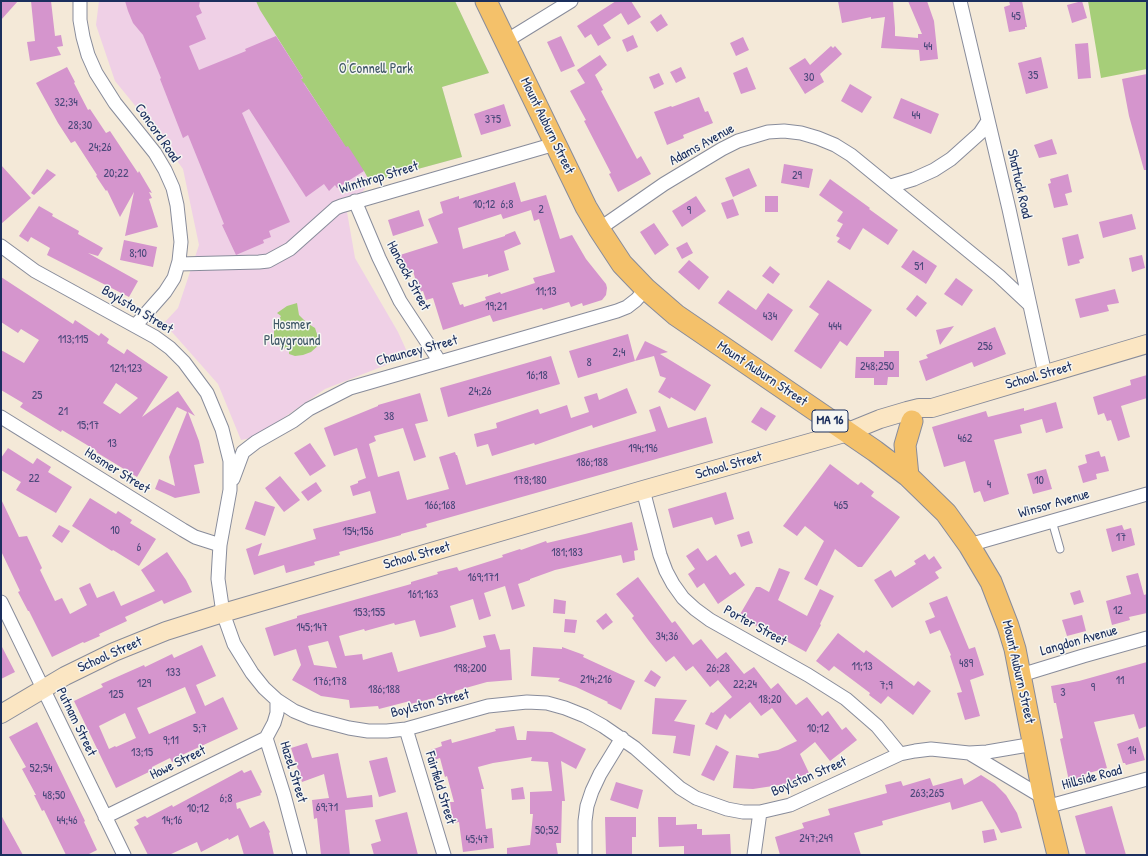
<!DOCTYPE html>
<html>
<head>
<meta charset="utf-8">
<style>
	body { margin:0 }
	#map { position:relative; width:1148px; height:856px; overflow:hidden; background:#f4e9d8; font-family:"Patrick Hand",sans-serif }
	canvas { display:block }
	.frame { position:absolute; inset:0; border:2px solid #1b2f5e; pointer-events:none }
</style>
</head>
<body>
<div id="map">
<canvas width="1148" height="856"></canvas>
<div class="frame"></div>
</div>
<script>
const g = document.querySelector('canvas').getContext('2d');
g.lineJoin = 'round';
function fill(path, color) { g.fillStyle = color; g.fill(path, 'evenodd'); }
const poly = rows => new Path2D(rows.map(r => 'M' + r).join(''));
function strokePath(path, color, width, dash) { g.strokeStyle = color; g.lineWidth = width; g.lineCap = dash ? 'butt' : 'round'; g.setLineDash(dash || []); g.stroke(path); }
function drawText(font, color, halo, rows, align = 'center') {
  g.font = font + ' "Patrick Hand",sans-serif'; g.lineWidth = 3; g.setLineDash([]); g.textBaseline = 'middle'; g.strokeStyle = halo; g.fillStyle = color; for (const [text, x, y, turn = 0] of rows) {
    g.save(); g.translate(x, y); g.rotate((+turn || 0) * Math.PI / 180); g.textAlign = isNaN(turn) ? turn : align; if (halo) g.strokeText(text, 0, 0); g.fillText(text, 0, 0); g.restore();
  }
}
const built = poly([
	[99,1,455,1,489,73,442,87,462,157,370,182,347,212,355,258,398,332,409,356,325,389,256,437,241,440,218,384,164,323,178,308,199,245,183,169,151,125,115,81,96,25]
]);
const green = poly([
	[256,1,455,1,489,73,442,87,462,157,370,182,364,171,341,150,343,143,304,83,298,81,303,78,260,10],
	[1088,1,1147,1,1147,69,1101,78],
	[297,303,299,315,307,323,315,328,318,337,318,342,320,344,311,352,303,355,295,356,289,354,289,350,280,347,274,338,274,328,281,316,277,313,287,306]
]);
const building = poly([
	[1,1,18,1,1,20],
	[31,1,51,1,55,36,61,35,63,46,57,47,61,55,30,61,27,42,35,41],
	[125,1,200,1,199,6,202,13,196,16,206,39,189,46,199,70,246,51,245,49,276,36,303,78,301,79,346,147,348,146,364,171,337,188,335,185,329,191,324,184,306,197,249,109,242,113,290,222,269,231,271,237,263,240,264,243,236,255,222,225,224,224,188,135,183,138,160,79,161,78,143,35,133,23,128,11],
	[616,1,631,1,641,17,628,25,621,13,603,25,611,38,598,46,591,34,585,38,577,26],
	[838,1,893,1,895,28,895,36,918,38,918,34,922,34,908,1,927,1,934,21,938,59,920,61,919,50,881,48,885,17,871,19,871,17,842,23],
	[1009,1,1022,1,1027,27,1025,27,1025,29,1009,32,1004,7,1010,5],
	[1082,1,1087,18,1072,23,1067,5],
	[661,14,668,25,657,32,650,22],
	[633,35,638,47,627,52,622,40],
	[561,36,575,66,561,72,547,42],
	[743,37,749,50,736,56,730,43],
	[1088,43,1091,78,1078,79,1075,44],
	[831,46,833,48,835,46,842,54,820,74,824,82,805,94,789,68,805,58,810,65],
	[600,55,607,65,595,75,603,90,601,91,637,159,641,156,651,174,618,192,609,174,611,173,584,121,586,120,570,91,585,83,577,70],
	[1041,57,1048,88,1026,94,1018,63],
	[67,67,75,82,74,83,88,110,90,109,106,133,110,131,138,173,139,171,152,193,149,192,152,198,149,199,158,227,125,236,134,192,120,217,107,190,106,191,96,176,97,175,75,141,71,143,58,123,36,83],
	[681,67,686,78,676,83,670,72],
	[747,67,756,89,741,94,733,73],
	[659,73,664,84,654,89,649,77],
	[1147,74,1147,170,1144,170,1129,116,1122,79],
	[850,84,872,97,862,113,841,101],
	[699,97,705,112,708,111,713,123,683,135,684,138,667,145,654,112,671,106,672,107],
	[901,98,939,114,931,134,893,118],
	[504,104,511,126,481,135,474,114],
	[1052,139,1057,154,1039,158,1034,145],
	[784,164,813,169,809,188,781,183],
	[1,165,31,198,1,224],
	[749,168,757,186,733,197,725,178],
	[47,169,56,175,34,195,31,193],
	[1068,174,1072,192,1065,194,1068,205,1054,208,1048,184,1051,183,1050,179],
	[830,179,870,208,869,209,898,230,888,245,863,228,850,250,837,242,840,238,836,236,843,224,837,221,843,212,819,195],
	[515,182,521,202,546,195,560,239,572,235,586,259,606,284,607,288,606,295,602,300,583,306,582,303,571,307,569,302,543,310,542,308,493,322,490,315,443,330,433,298,426,300,423,291,419,292,413,271,406,273,400,255,438,243,428,219,443,213,440,202,459,196,459,199],
	[531,210,534,221,539,219,555,272,533,278,535,283,501,294,500,292,485,297,486,300,464,307,463,304,460,305,452,283,488,274,488,277,509,270,504,251,521,244,515,231,505,235,505,236,463,249,458,228,501,214,503,219],
	[696,196,706,211,682,227,672,211],
	[765,196,778,196,778,212,765,212],
	[733,199,739,215,727,219,721,203],
	[39,206,53,214,52,216,79,231,78,234,103,248,98,256,88,253,138,281,129,297,47,255,50,248,31,237,28,242,19,236],
	[419,210,424,226,393,236,388,220],
	[1132,214,1136,229,1103,238,1099,222],
	[654,223,669,245,655,255,640,232],
	[1078,234,1084,258,1079,260,1080,263,1068,266,1062,238],
	[124,240,157,247,153,267,120,260],
	[687,242,693,253,682,259,676,248],
	[913,250,937,266,926,284,901,267],
	[1142,255,1145,268,1132,272,1129,258],
	[689,260,709,277,699,290,678,272],
	[770,266,780,274,773,284,762,276],
	[1,277,73,324,75,320,99,336,101,333,109,339,107,343,124,354,127,349,168,377,142,417,178,391,195,416,188,412,199,441,204,463,194,465,200,493,175,498,155,489,159,479,175,486,169,457,187,412,177,407,137,477,96,452,97,451,62,430,61,432,20,407,23,403,1,390,1,350,24,363,39,340,21,329,18,333,1,322],
	[116,383,138,398,120,414,103,403],
	[956,278,973,290,962,306,944,294],
	[828,280,872,310,847,346,840,341,821,369,794,351,819,314,809,307],
	[1115,289,1119,303,1107,305,1109,311,1080,318,1075,299],
	[728,290,756,310,768,293,793,310,772,341,718,303],
	[917,295,927,303,916,317,906,309],
	[954,326,940,345,936,330],
	[995,327,1006,354,974,367,972,362,926,381,919,361,928,358,926,355],
	[628,334,635,361,578,378,569,351],
	[645,341,668,352,660,354,711,385,695,411,671,397,670,399,658,392,666,378,660,376,654,356,635,361],
	[884,351,899,351,899,377,888,377,887,385,874,385,874,378,855,378,856,357,884,357],
	[551,356,560,384,448,417,440,388],
	[1147,375,1147,398,1121,406,1130,437,1118,441,1111,420,1107,421,1104,413,1098,415,1093,397,1131,385,1130,380],
	[627,388,637,413,593,428,592,425,535,445,534,443,492,456,488,444,477,447,474,434,497,428,496,423,538,409,540,414,567,405,571,418,589,412,584,397,597,393,599,400],
	[420,393,428,421,415,424,426,457,414,461,403,428,374,436,376,441,369,444,378,477,399,471,407,500,449,489,439,457,455,452,456,455,457,455,466,485,656,431,649,410,660,406,668,428,706,417,713,443,426,524,427,527,401,534,401,535,339,552,340,555,314,562,315,565,286,573,284,565,254,575,246,549,262,543,258,556,316,539,313,529,376,513,370,491,353,496,350,486,358,483,358,481,366,478,357,448,334,456,324,428,378,406,378,405],
	[1056,402,1063,428,1046,433,1042,419,1020,425,1022,433,994,440,1009,494,984,502,980,491,974,493,965,461,944,467,932,427,986,411,988,417,1024,408,1024,411],
	[761,407,776,416,766,431,751,422],
	[310,443,326,466,310,476,294,453],
	[8,448,33,464,37,458,51,467,48,472,72,487,56,513,16,490,21,482,1,470,1,458],
	[1099,451,1101,457,1105,456,1109,471,1096,474,1097,479,1083,483,1078,466,1087,463,1085,455],
	[830,464,858,485,861,482,874,492,871,496,900,517,862,567,858,567,835,549,817,586,804,579,824,541,805,526,797,536,783,526],
	[1046,469,1052,489,1033,494,1027,474],
	[280,476,300,500,284,512,265,488],
	[316,482,322,491,308,501,301,492],
	[726,492,734,519,715,525,712,517,673,528,668,509],
	[90,498,116,514,118,511,132,520,130,523,156,539,139,566,113,550,112,551,72,526],
	[1,499,19,537,27,536,42,568,40,570,55,601,62,598,70,614,87,605,79,588,90,583,97,598,114,591,121,606,155,591,141,570,167,552,186,580,192,592,164,604,162,600,125,617,127,621,99,634,100,636,84,643,83,642,52,657,29,611,28,611,18,592,20,591,1,551],
	[255,501,275,507,265,536,245,529],
	[632,522,638,550,634,551,635,560,623,563,621,555,555,570,530,579,530,580,518,584,525,606,512,610,505,586,484,593,491,616,479,620,473,599,450,606,456,627,444,631,420,637,415,620,395,625,394,623,365,631,364,629,339,636,345,656,362,654,363,660,392,652,398,672,486,647,483,636,495,634,500,650,510,649,512,680,487,682,455,691,455,693,410,704,410,701,379,709,378,706,350,708,349,700,321,696,292,680,301,665,296,649,274,656,265,628,297,618,297,616,411,584,411,582,438,574,437,572,457,567,459,571,503,557,502,555,520,549,521,550,546,541,547,543,585,534],
	[328,641,337,668,314,665,308,646],
	[59,525,70,531,62,543,52,536],
	[1122,525,1124,530,1131,528,1135,545,1112,552,1106,529],
	[749,531,753,543,741,547,737,535],
	[698,548,707,561,716,555,730,575,735,572,745,585,718,604,704,583,697,588,688,574,695,569,686,556],
	[925,554,929,560,934,556,942,568,935,572,939,578,892,608,874,580,891,570,895,577,916,564,914,561],
	[779,568,790,572,778,600,807,616,820,589,834,596,820,624,821,625,806,652,779,637,778,638,739,616,756,587,760,587,769,592],
	[1138,573,1144,595,1147,594,1147,613,1129,617,1130,620,1112,625,1106,601,1131,594,1126,576],
	[638,577,672,623,675,621,693,645,701,639,717,659,726,652,744,674,754,667,771,689,778,683,796,705,807,697,822,716,828,711,842,730,846,727,857,740,830,761,815,742,800,754,809,773,786,784,753,789,733,788,736,755,759,758,758,754,778,750,797,741,772,708,761,716,750,702,730,719,725,714,717,730,705,724,711,712,713,713,732,697,718,680,710,687,693,666,686,671,674,656,666,662,649,641,632,618,634,616,616,594],
	[1080,590,1084,602,1074,605,1070,593],
	[947,596,969,649,975,647,984,675,970,680,980,716,965,720,957,693,962,692,950,656,951,655,940,630,930,634,925,621,935,617,929,603],
	[554,599,566,601,565,614,553,613],
	[606,613,613,622,603,630,596,621],
	[1082,615,1086,631,1067,636,1062,620],
	[565,619,577,620,575,633,564,632],
	[838,633,864,653,866,650,914,686,918,681,931,691,913,715,888,696,881,704,869,695,870,693,834,666,829,671,816,661],
	[1,645,15,672,1,679],
	[202,645,216,676,196,685,205,706,223,697,238,729,182,755,183,757,172,762,170,758,152,767,153,770,116,788,74,701,103,687,101,684,144,665,145,667,172,654,174,658],
	[185,687,196,713,149,734,137,708],
	[125,713,136,738,116,747,115,746,109,749,99,726],
	[533,647,562,649,562,647,584,655,583,657,635,681,621,710,607,703,608,702,576,687,558,681,560,678,531,676],
	[1147,662,1147,726,1139,729,1134,714,1094,722,1107,768,1085,774,1086,778,1069,781,1060,739,1063,738,1056,703,1054,703,1051,686,1079,681],
	[651,670,661,677,655,687,644,681],
	[655,698,687,700,674,721,695,725,690,756,673,753,676,736,652,734],
	[37,722,85,821,84,822,97,850,87,855,66,855,44,810,42,811,34,795,36,795,22,769,26,767,9,737],
	[514,726,517,740,526,740,527,731,552,732,586,749,576,769,561,761,565,801,562,801,561,843,556,843,558,855,507,855,507,848,530,845,533,814,530,814,530,792,552,791,548,762,531,761,532,757,493,763,478,767,484,789,481,789,486,829,492,828,494,848,463,852,459,822,453,823,450,802,454,802,447,776,445,777,440,758,434,760,431,750,442,746,441,742,451,739,452,743,496,731,495,729],
	[1138,737,1145,760,1126,765,1125,763,1123,763,1117,744],
	[307,743,312,758,338,753,347,798,372,795,373,807,345,810,350,855,321,855,317,818,314,819,312,800,329,798,324,774,302,782,291,748],
	[716,745,729,752,714,781,701,775],
	[387,757,396,792,379,797,369,761],
	[242,770,244,773,251,770,262,792,260,794,261,795,236,803,237,809,240,808,250,828,264,821,270,832,269,833,274,855,244,855,238,835,229,840,228,838,201,852,197,842,169,855,148,855,134,827,139,824,136,820,145,816,147,818,172,805,173,807],
	[981,775,995,784,1006,795,1017,813,1022,828,1001,833,982,801,952,810,950,802,882,821,883,825,854,833,861,855,780,855,775,837,804,828,802,823,830,815,828,809,887,793,885,785,901,781,903,786,930,778,933,786,962,778,964,785],
	[616,782,643,790,638,809,610,800],
	[523,787,525,799,512,800,511,789],
	[1112,806,1126,855,1086,855,1075,816],
	[407,812,418,855,374,855,371,844,381,841,375,820],
	[1,815,23,855,1,855],
	[605,817,636,817,636,837,632,837,632,855,606,855],
	[658,817,676,817,676,825,697,824,697,829,702,829,702,835,730,834,731,855,684,855,684,846,659,847],
	[994,829,997,840,984,843,982,831]
]);
const lane = poly([
	[1052,521,1060,549]
]);
const street = poly([
	[80,1,80,20,83,37,88,55,96,73,115,103,155,153,165,170,173,188,177,205,181,242,179,261,174,278,165,292,135,326],
	[960,1,1009,209,1045,374],
	[506,41,571,1],
	[891,186,914,179,934,170,951,159,980,133,988,121],
	[355,201,379,258,400,301,440,362],
	[599,229,664,184,722,149,738,141,768,132,784,131,801,133,818,138,835,145,851,155,999,276,1030,305],
	[1,246,35,271,155,337,170,348,184,362,207,393,222,429,230,461,230,490,220,545,219,561,218,579,223,613,234,644,252,673,264,688,277,700,294,711,311,718,349,728,368,731,387,731,406,729,488,706,527,702,547,703,565,708,585,716,603,726,635,748,680,788,696,798,727,809,743,812,760,812,790,805,900,754,915,751,931,749,969,753,987,752,1034,744],
	[179,264,259,262,268,261,290,249,336,208,341,206,555,144],
	[1,417,183,530,195,537,220,545],
	[233,479,243,452,256,442,293,421,309,409,350,388,617,311,627,307,636,300,646,289],
	[643,490,660,555,666,571,673,584,683,598,695,609,710,620,808,675,846,699,877,726,900,754],
	[969,545,1147,494],
	[1,602,124,855],
	[1021,675,1083,656,1147,638],
	[277,700,277,713,274,723,266,738,284,795,300,855],
	[406,729,444,855],
	[969,753,1044,798],
	[1046,807,1147,779],
	[105,817,266,738],
	[585,855,585,821,587,806,592,791,600,774,622,738],
	[754,855,760,812]
]);
const secondary = poly([
	[1,714,65,676,114,652,166,631,223,613,643,490,848,432,880,419,907,411,919,408,932,408,1147,344]
]);
const primary = poly([
	[486,1,586,207,599,229,622,264,646,289,676,315,875,451,908,476,946,513,969,545,991,582,1008,626,1015,649,1044,798,1058,855],
	[908,476,905,445,912,421]
]);
const numberNames = [
	["45",1016,17],
	["44",928,47],
	["35",1033,76],
	["30",809,78],
	["32;34",66,103],
	["44",916,116],
	["375",493,120],
	["28;30",80,126],
	["24;26",100,148],
	["20;22",116,174],
	["29",797,176],
	["10;12",484,205],
	["6;8",507,205],
	["2",541,210],
	["9",689,211],
	["8;10",138,254],
	["51",919,267],
	["11;13",546,292],
	["19;21",496,307],
	["434",770,317],
	["444",835,327],
	["113;115",73,340],
	["256",985,347],
	["2;4",619,353],
	["8",589,363],
	["248;250",877,367],
	["121;123",126,369],
	["16;18",537,376],
	["24;26",480,392],
	["25",37,396],
	["21",63,412],
	["38",389,417],
	["15;17",88,426],
	["462",965,439],
	["13",112,444],
	["194;196",643,449],
	["186;188",592,463],
	["22",34,479],
	["178;180",530,481],
	["10",1039,481],
	["4",989,485],
	["166;168",440,506],
	["465",841,506],
	["10",115,531],
	["154;156",358,532],
	["17",1121,538],
	["6",139,548],
	["181;183",567,553],
	["169;171",483,578],
	["161;163",423,595],
	["12",1118,611],
	["153;155",369,613],
	["145;147",312,628],
	["34;36",667,637],
	["489",966,664],
	["11;13",862,667],
	["198;200",470,669],
	["26;28",718,669],
	["133",173,673],
	["214;216",596,680],
	["11",1120,681],
	["176;178",330,682],
	["129",144,684],
	["22;24",745,685],
	["7;9",886,686],
	["9",1093,688],
	["186;188",384,690],
	["3",1063,693],
	["125",116,695],
	["18;20",770,700],
	["5;7",200,729],
	["10;12",818,729],
	["9;11",171,741],
	["14",1132,751],
	["13;15",142,753],
	["52;54",41,769],
	["263;265",927,794],
	["48;50",54,796],
	["6;8",226,799],
	["69;71",327,808],
	["10;12",198,809],
	["44;46",67,821],
	["14;16",172,821],
	["50;52",547,831],
	["247;249",816,839],
	["45;47",477,840]
];
const shields = [
	[830,421,36]
];
const shieldNames = [
	["MA 16",830,421]
];
const parkNames = [
	["O'Connell Park",376,69],
	["Hosmer",292,325],
	["Playground",292,341]
];
const streetNames = [
	["Mount Auburn Street",547,126,64],
	["Concord Road",157,133,55],
	["Adams Avenue",702,145,-29],
	["Winthrop Street",379,178,-17],
	["Shattuck Road",1019,184,77],
	["Hancock Street",408,276,62],
	["Boylston Street",137,310,31],
	["Chauncey Street",417,351,-15],
	["Mount Auburn Street",762,374,34],
	["School Street",1039,376,-16],
	["School Street",729,466,-16],
	["Hosmer Street",117,471,32],
	["Winsor Avenue",1054,504,-16],
	["School Street",417,556,-16],
	["Porter Street",755,626,29],
	["Langdon Avenue",1079,641,-16],
	["School Street",110,655,-24],
	["Mount Auburn Street",1018,672,77],
	["Boylston Street",430,704,-14],
	["Putnam Street",76,722,64],
	["Howe Street",178,763,-26],
	["Hazel Street",293,772,73],
	["Boylston Street",809,777,-23],
	["Hillside Road",1092,778,-15],
	["Fairfield Street",440,788,73]
];
fill(built, '#efd0e6');
fill(green, '#a6ce79');
fill(building, '#d595cd');
strokePath(lane, '#888c9b', 9);
strokePath(street, '#888c9b', 15);
strokePath(secondary, '#888c9b', 20);
strokePath(primary, '#888c9b', 23);
strokePath(lane, '#fff', 7);
strokePath(street, '#fff', 13);
strokePath(secondary, '#fbe6c3', 18);
strokePath(primary, '#f4c16a', 21);
drawText('12px', '#4a487a', null, numberNames);
for (const [x, y, w] of shields) { const box = new Path2D(); box.roundRect(x - w / 2, y - 11, w, 22, 3); g.fillStyle = '#f6f6f2'; g.fill(box); strokePath(box, '#1b2f5e', 1); }
drawText('bold 13px', '#1b2f5e', null, shieldNames);
drawText('14px', '#3e5765', '#f6f6f2', parkNames);
drawText('14px', '#1b2f5e', '#f6f6f2', streetNames);
</script>
</body>
</html>
